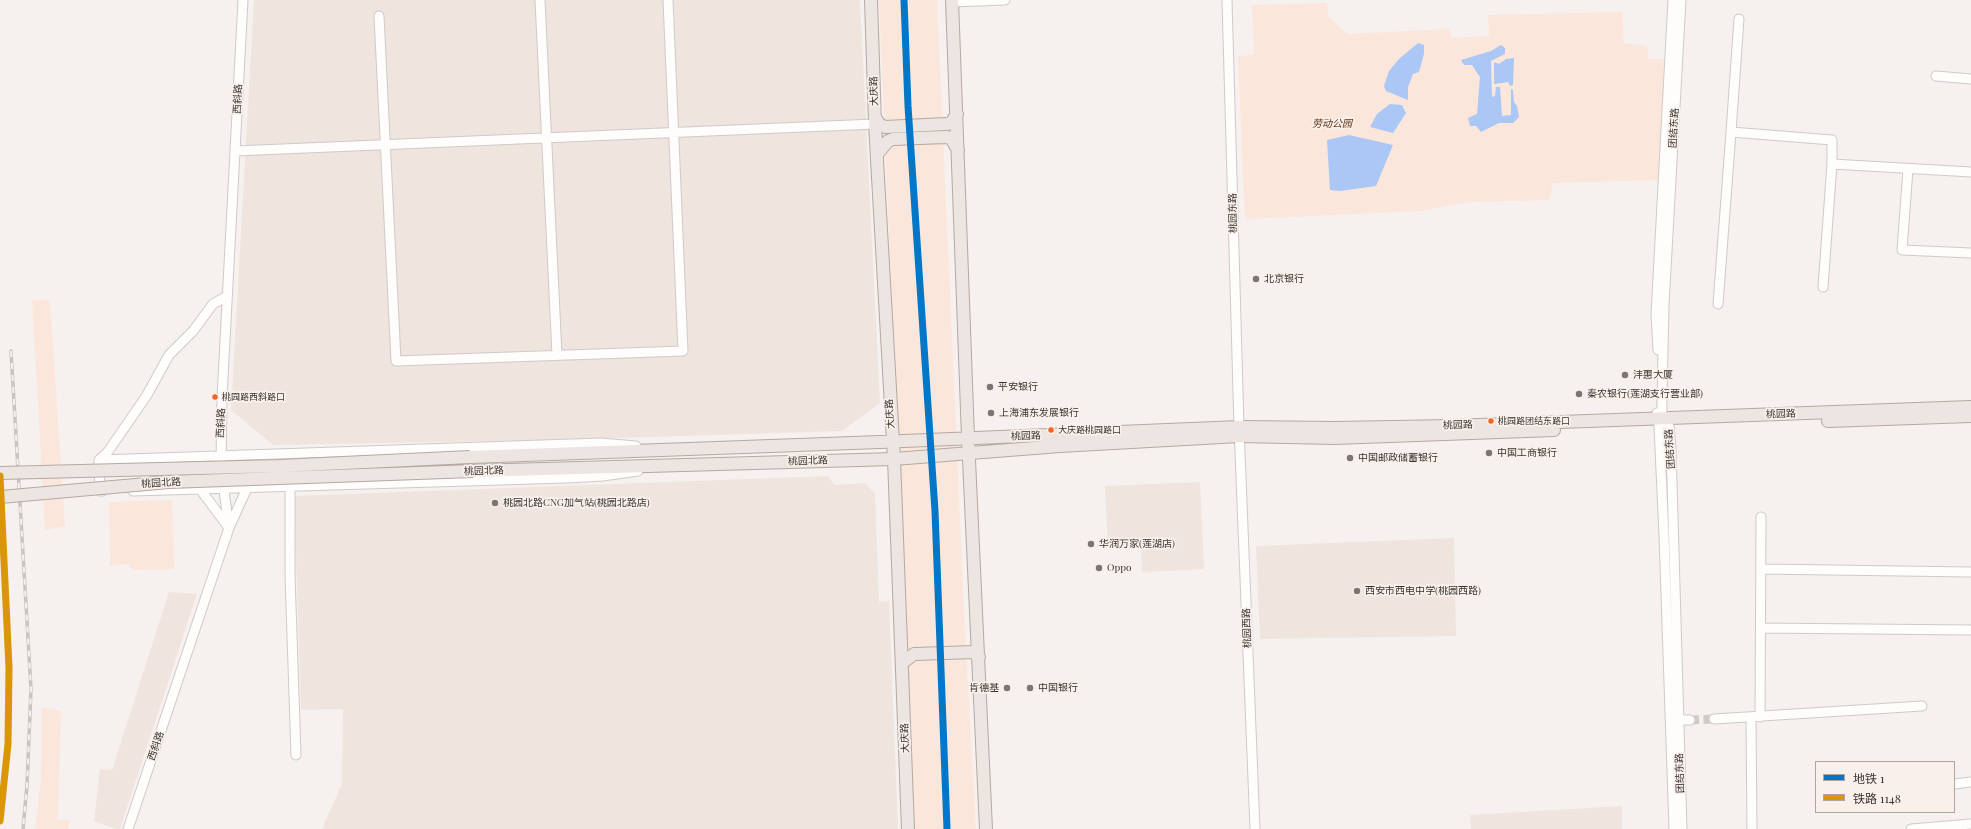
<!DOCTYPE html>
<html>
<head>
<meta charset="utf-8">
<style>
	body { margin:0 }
	#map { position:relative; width:1971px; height:829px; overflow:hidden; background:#f6f1ee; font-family:"Playfair Display","Noto Sans SC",serif }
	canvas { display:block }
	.legend { position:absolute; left:1815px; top:761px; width:140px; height:52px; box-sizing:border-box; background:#faf0eb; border:1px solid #aca5a1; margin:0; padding:5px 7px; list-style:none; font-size:12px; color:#383432 }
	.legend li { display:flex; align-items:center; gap:8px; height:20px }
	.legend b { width:20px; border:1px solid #aca5a1 }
</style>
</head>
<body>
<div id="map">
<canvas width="1971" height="829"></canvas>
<ul class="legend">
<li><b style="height:5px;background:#0077c8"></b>地铁 1</li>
<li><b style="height:5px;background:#da9508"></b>铁路 1148</li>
</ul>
</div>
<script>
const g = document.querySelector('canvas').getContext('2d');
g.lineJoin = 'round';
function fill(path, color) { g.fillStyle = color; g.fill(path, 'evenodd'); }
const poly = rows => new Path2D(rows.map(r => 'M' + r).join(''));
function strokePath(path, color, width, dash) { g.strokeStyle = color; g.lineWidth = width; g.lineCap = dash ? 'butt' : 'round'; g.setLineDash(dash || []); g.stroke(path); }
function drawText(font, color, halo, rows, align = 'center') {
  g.font = font + ' "Playfair Display","Noto Sans SC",serif'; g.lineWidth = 3.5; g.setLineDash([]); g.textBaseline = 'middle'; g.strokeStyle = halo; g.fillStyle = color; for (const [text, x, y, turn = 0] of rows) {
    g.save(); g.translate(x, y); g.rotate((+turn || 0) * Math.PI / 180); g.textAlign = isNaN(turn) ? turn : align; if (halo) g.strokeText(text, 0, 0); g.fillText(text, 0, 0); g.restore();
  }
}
const built = poly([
	[254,0,860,0,880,403,842,431,551,440,273,445,231,410],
	[828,476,835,485,865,483,875,493,879,602,889,601,898,829,322,829,342,784,343,709,301,710,294,496],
	[1200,482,1204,569,1142,572,1141,545,1108,547,1105,486],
	[1454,538,1456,636,1260,639,1256,546],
	[169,592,197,594,120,829,116,829,94,821,100,769,112,770],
	[1622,806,1622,829,1471,829,1470,815]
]);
const green = poly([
	[879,0,937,0,965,633,976,829,914,829],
	[1327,3,1328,16,1347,34,1450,29,1451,38,1489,36,1488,15,1622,12,1624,43,1647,46,1649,59,1664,59,1662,180,1553,183,1549,200,1470,202,1421,211,1245,219,1238,56,1254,55,1252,5],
	[32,300,50,300,65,526,45,530],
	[172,500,174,569,133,570,128,564,110,566,109,502],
	[42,707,61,711,58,820,70,820,68,829,35,829,41,778]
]);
const water = poly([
	[1418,43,1424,45,1424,54,1419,72,1413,74,1408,87,1408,100,1386,91,1384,86,1389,71,1399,59],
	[1501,45,1505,48,1505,54,1491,61,1492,97,1495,96,1496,87,1500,87,1502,116,1511,115,1511,89,1513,90,1514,102,1517,106,1519,117,1513,123,1499,123,1481,132,1476,126,1470,126,1468,118,1477,114,1480,77,1472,65,1464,65,1461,60,1491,51],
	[1514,58,1513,85,1510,86,1508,82,1494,84,1494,62,1499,64,1506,59],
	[1390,104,1402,105,1406,113,1393,133,1370,127,1377,114],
	[1349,135,1393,145,1376,186,1340,191,1330,190,1327,140]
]);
const minorTunnel = poly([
	[1690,720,1714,719]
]);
const minor = poly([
	[540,0,557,355],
	[1227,0,1239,427,1255,829],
	[1681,0,1664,305,1662,398,1662,419,1669,426,1671,448,1682,829],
	[952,2,1005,0],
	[379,16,396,361,683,351,668,0],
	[1936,76,1971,79],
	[1731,132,1739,19],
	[235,151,875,124],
	[1908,169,1902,250,1971,253],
	[1823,287,1832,164],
	[1718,304,1731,132,1832,140,1832,164,1971,172],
	[1658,350,1656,315,1673,0],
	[1657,413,1659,426,1664,536,1674,829],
	[99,460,107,453,147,395,169,355,193,331,213,304,227,296],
	[221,462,222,397,243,0],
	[290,485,290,575,296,755],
	[200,489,229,528,248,486],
	[102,491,100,491,99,460,601,443,636,446],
	[133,491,567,478,603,476,638,471],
	[1761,569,1971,572],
	[1761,628,1971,630],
	[1751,717,1752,829],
	[1760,717,1761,517],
	[1714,719,1922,706],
	[1678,720,1690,720],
	[1954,784,1971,782],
	[128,829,229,528,223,483],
	[1911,829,1971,824]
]);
const major = poly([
	[871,0,875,124,894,459,908,829],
	[952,0,968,438,986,829],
	[875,117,879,124,885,127,946,124,951,123,957,114],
	[877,154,888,141,893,139,946,137,951,138,958,150],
	[1828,421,1971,416],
	[470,457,880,442,1239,427,1335,428,1451,426,1971,407],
	[473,471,894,459,1060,446,1239,436,1335,438,1554,430],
	[902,663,914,654,974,652,979,657]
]);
const rail = poly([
	[11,351,31,689,27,785,23,829]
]);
const majorBridge = poly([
	[0,473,280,466,470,457],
	[0,497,169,482,473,471]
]);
const rail1 = poly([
	[0,476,9,668,8,744,0,821]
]);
const metro1 = poly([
	[904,0,908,106,935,511,947,829]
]);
const markers = [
	[1256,279,4,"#7a7674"],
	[1625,375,4,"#7a7674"],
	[990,387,4,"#7a7674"],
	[1579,394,4,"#7a7674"],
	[215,397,3.5,"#f26522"],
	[991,413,4,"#7a7674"],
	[1491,421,3.5,"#f26522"],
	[1051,430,3.5,"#f26522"],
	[1489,453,4,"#7a7674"],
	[1350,458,4,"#7a7674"],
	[495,503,4,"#7a7674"],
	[1091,544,4,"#7a7674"],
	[1099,568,4,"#7a7674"],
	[1357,591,4,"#7a7674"],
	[1007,688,4,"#7a7674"],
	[1030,688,4,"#7a7674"]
];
const busNames = [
	["桃园路西斜路口",222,397],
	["桃园路团结东路口",1498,421],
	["大庆路桃园路口",1058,430]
];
const streetNames = [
	["大庆路",874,91,-92],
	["西斜路",238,99,-87],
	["团结东路",1674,128,-87],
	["桃园东路",1233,213,-91],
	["大庆路",890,414,-93],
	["桃园路",1781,414,-2],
	["西斜路",221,423,-87],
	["桃园路",1458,425,-2],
	["桃园路",1026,436,-2],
	["团结东路",1670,449,-94],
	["桃园北路",808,461,-2],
	["桃园北路",484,471,-2],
	["桃园北路",161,483,-3],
	["桃园西路",1247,628,-92],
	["大庆路",905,738,-92],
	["西斜路",156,746,-71],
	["团结东路",1680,773,-92]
];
const parkNames = [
	["劳动公园",1332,124]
];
const poiNames = [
	["北京银行",1264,279],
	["沣惠大厦",1633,375],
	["平安银行",998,387],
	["秦农银行(莲湖支行营业部)",1587,394],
	["上海浦东发展银行",999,413],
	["中国工商银行",1497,453],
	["中国邮政储蓄银行",1358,458],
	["桃园北路CNG加气站(桃园北路店)",503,503],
	["华润万家(莲湖店)",1099,544],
	["Oppo",1107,568],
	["西安市西电中学(桃园西路)",1365,591],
	["肯德基",999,688,"right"],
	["中国银行",1038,688]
];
fill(built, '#f0e4de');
fill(green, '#fae6db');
fill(water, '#aac7f5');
strokePath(minorTunnel, '#d0cbc8', 9, [9, 4.5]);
strokePath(minor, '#cecac9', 11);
strokePath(major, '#b5a8a2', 14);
strokePath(minor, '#fefdfc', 9);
strokePath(major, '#ece5e1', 12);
strokePath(rail, '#c6c5c4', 3.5);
strokePath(rail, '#faf0eb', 2, [6]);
strokePath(majorBridge, '#b5a8a2', 14, []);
strokePath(majorBridge, '#ece5e1', 12);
strokePath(rail1, '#da9508', 7);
strokePath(metro1, '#0077c8', 7);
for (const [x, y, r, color] of markers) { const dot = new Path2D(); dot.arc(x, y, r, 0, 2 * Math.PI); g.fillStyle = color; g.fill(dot); strokePath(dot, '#faf0eb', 1.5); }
drawText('9px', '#383432', '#faf0eb', busNames, 'left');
drawText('10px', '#383432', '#faf0eb', streetNames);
drawText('italic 10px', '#623112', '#faf0eb', parkNames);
drawText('10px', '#383432', '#faf0eb', poiNames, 'left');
</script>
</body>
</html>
